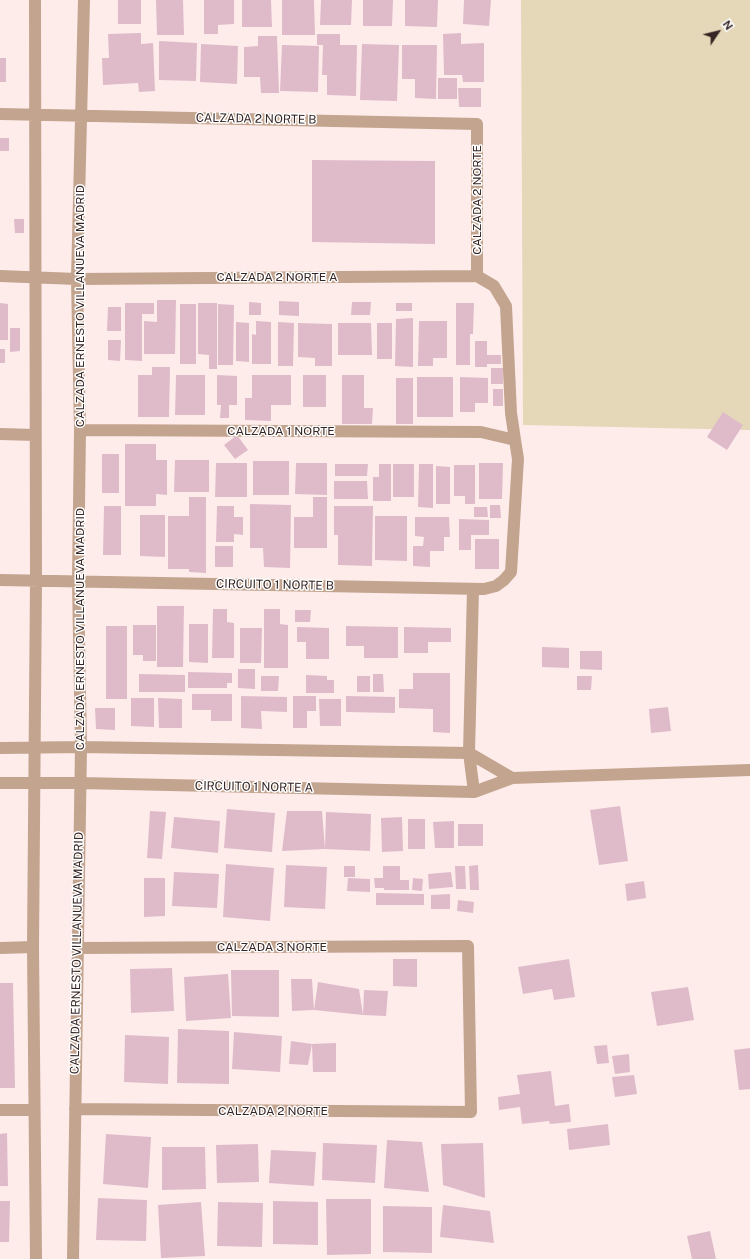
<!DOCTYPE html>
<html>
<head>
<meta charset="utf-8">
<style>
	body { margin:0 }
	#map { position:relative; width:750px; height:1259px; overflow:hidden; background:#feeceb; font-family:"Public Sans",sans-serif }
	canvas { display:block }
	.north { position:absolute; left:698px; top:12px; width:40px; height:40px; -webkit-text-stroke:3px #fff; paint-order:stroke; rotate:55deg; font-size:11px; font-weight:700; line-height:16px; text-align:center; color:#352524 }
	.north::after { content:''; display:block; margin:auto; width:14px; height:18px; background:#352524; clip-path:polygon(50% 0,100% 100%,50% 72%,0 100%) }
</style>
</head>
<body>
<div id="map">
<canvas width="750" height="1259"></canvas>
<div class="north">N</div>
</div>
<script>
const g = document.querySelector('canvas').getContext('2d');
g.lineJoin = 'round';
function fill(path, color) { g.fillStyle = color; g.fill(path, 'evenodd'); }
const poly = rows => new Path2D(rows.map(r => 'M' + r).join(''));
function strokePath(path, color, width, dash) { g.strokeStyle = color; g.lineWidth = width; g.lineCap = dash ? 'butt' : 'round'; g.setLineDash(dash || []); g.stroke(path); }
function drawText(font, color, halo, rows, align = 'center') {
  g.font = font + ' "Public Sans",sans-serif'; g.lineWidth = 3; g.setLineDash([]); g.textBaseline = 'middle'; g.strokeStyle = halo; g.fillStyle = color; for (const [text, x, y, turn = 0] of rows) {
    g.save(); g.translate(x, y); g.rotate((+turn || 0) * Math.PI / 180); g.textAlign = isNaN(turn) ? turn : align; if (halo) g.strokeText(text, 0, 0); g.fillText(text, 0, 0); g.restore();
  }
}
const green = poly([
	[521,0,750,0,750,430,523,425]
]);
const building = poly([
	[118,0,141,0,141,24,118,24],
	[156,0,183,0,184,35,157,35],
	[204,0,234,0,234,24,218,25,218,34,204,34],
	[242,0,271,0,272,27,242,27],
	[282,0,314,0,315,35,282,35],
	[321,0,352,0,351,25,320,25],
	[363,0,393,0,392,26,363,26],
	[405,0,438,0,437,27,405,26],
	[464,0,491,0,489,26,463,24],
	[141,33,141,44,153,43,155,91,139,92,138,83,103,85,102,58,109,58,108,34],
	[461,33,461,44,484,43,484,82,463,82,462,75,444,75,443,34],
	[317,34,340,34,340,45,357,45,356,96,327,95,327,75,322,75,323,45,317,45],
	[258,36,277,36,279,93,261,93,260,77,244,77,244,47,258,46],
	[159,41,197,43,196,81,159,80],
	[201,44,238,46,237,84,200,82],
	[362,44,399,45,397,101,360,100],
	[282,45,319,46,318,92,280,91],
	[402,45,437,45,436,99,415,98,415,79,402,79],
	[0,58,6,58,6,82,0,82],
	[438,78,457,78,457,99,438,99],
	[458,88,481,88,481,107,459,107],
	[0,138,9,138,9,151,0,151],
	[312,160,435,161,435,244,312,242],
	[14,219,24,219,24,233,15,233],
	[157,300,176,300,175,354,144,354,144,321,157,322],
	[279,301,299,302,299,316,279,315],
	[249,302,261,303,261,315,249,315],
	[352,302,371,302,370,315,351,315],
	[0,303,8,304,8,340,0,340],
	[125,303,154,303,154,314,142,314,142,361,125,360],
	[198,303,217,303,217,369,209,369,209,355,198,354],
	[396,303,412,303,412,311,396,311],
	[456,303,474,303,473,334,470,334,470,365,456,365],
	[180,304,196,304,196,364,180,364],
	[218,304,234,305,233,365,218,365],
	[108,307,121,307,121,331,107,331],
	[413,318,413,367,395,366,396,319],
	[256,321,271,322,271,364,252,364,252,334,256,335],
	[419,321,447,321,447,358,433,358,433,366,418,366],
	[236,322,249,323,249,362,236,361],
	[278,322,294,323,293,366,278,366],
	[298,323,332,324,332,366,315,366,315,358,298,357],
	[338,323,371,323,372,355,338,355],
	[377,323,392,323,392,359,377,359],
	[10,328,20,328,20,351,10,352],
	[108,340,121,340,120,361,108,360],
	[475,341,487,341,487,355,501,355,501,364,487,364,487,367,475,367],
	[0,349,5,349,5,363,0,363],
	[152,367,170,367,169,417,138,417,138,375,152,375],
	[491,368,503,368,503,384,491,384],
	[176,375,205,375,205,415,175,415],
	[217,375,237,376,237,405,229,405,229,418,220,418,221,405,217,405],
	[252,375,291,375,291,405,271,405,271,421,245,420,245,398,252,398],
	[303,375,326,375,326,407,303,407],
	[342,375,364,375,364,408,373,408,372,424,342,424],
	[417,377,453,377,453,417,417,417],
	[460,377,488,378,488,403,475,403,475,412,460,412],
	[396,378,413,378,413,424,396,424],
	[493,389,503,389,503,406,493,406],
	[723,412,743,425,727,450,707,437],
	[237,435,248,450,235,459,224,445],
	[125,444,156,444,156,460,167,460,167,495,156,494,156,506,125,506],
	[102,454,119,454,119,493,102,493],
	[175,460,209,460,209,492,174,492],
	[253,461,289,461,289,495,253,495],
	[216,463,247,463,247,497,215,497],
	[296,463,327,463,327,495,295,494],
	[479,463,503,463,502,499,479,499],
	[335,464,368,464,367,476,335,476],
	[379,464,391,464,391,501,373,501,373,477,379,477],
	[393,464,414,464,414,497,393,497],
	[419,464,433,464,433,508,418,507],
	[454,465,475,465,475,504,465,504,465,496,454,496],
	[436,466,450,467,450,504,436,504],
	[334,481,367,481,368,499,334,499],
	[189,497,206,497,206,573,189,572,189,569,168,569,168,516,189,516],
	[313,497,327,497,327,548,294,548,294,517,313,517],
	[250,504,291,505,290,568,264,567,263,548,250,548],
	[490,505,500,505,501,518,490,518],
	[104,506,121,506,121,555,103,555],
	[217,506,234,506,234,517,243,517,243,535,234,534,234,542,216,542],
	[334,506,373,506,372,566,338,565,338,535,334,535],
	[474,507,487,507,488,517,474,517],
	[140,515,165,515,165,557,140,556],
	[375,516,407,516,407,561,375,560],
	[415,517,449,517,450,537,444,537,444,551,430,551,430,567,413,566,413,546,423,546,424,537,415,536],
	[459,519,489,520,489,535,471,535,471,550,459,550],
	[475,539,499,539,499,569,475,569],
	[215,546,233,546,233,567,215,567],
	[157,606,184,606,183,667,157,667],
	[213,609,227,609,227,622,234,623,234,658,212,658],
	[264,609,280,609,280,624,288,625,288,668,264,668],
	[295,610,311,610,310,622,295,622],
	[189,624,208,624,208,663,189,662],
	[133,625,156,625,156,661,143,661,143,655,133,655],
	[106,626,127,626,127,699,106,699],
	[346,626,398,627,398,658,364,658,364,646,346,646],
	[297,627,329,628,329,659,306,659,306,642,297,642],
	[404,627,451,628,451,642,428,642,428,653,404,653],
	[240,628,262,628,261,663,240,663],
	[542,647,569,648,569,668,542,667],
	[580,651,602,651,602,670,580,669],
	[238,669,255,669,255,689,238,688],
	[188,672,232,673,232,683,227,683,227,688,188,688],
	[413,673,450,673,450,733,433,732,433,709,399,708,399,689,413,689],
	[139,674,185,675,185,692,139,692],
	[373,674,383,674,384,692,373,692],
	[306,675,327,676,327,680,334,680,334,693,306,693],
	[261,676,279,676,278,691,261,691],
	[357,676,370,676,370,692,357,692],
	[577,676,592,676,591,690,577,690],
	[192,694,232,694,232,721,211,721,211,710,192,710],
	[241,696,287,697,287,712,261,711,262,729,241,728],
	[293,696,316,696,316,711,307,711,307,728,293,728],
	[346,696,395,697,395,713,346,712],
	[131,698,154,698,154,727,131,726],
	[158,698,182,699,182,728,159,728],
	[319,699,341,699,341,726,320,726],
	[668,707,671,731,651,733,649,709],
	[95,708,115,708,115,730,96,729],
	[620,806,628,861,599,865,590,810],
	[227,809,275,813,272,852,224,848],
	[150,811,166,812,162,859,147,858],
	[287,811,322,811,325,849,282,851],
	[326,812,371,814,370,851,325,849],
	[174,817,220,821,218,853,171,848],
	[402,817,403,851,382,852,381,818],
	[408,819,425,819,425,849,408,849],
	[454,821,454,848,435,848,433,822],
	[458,824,483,824,483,846,458,846],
	[226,864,274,868,270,921,223,917],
	[286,865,327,867,325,909,284,907],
	[478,865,479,890,470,890,469,866],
	[344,866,355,866,355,877,344,877],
	[383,866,400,866,400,880,409,880,409,890,384,890,384,888,375,888,374,878,383,878],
	[455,866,465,866,466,889,456,889],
	[174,872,219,874,217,908,172,906],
	[451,872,453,887,429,889,428,874],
	[144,878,165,878,165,916,144,917],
	[348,878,370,879,370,892,347,891],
	[413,878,423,879,422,891,412,890],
	[644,881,646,898,627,901,625,884],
	[376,893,424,894,424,905,376,905],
	[450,894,450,909,431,909,431,895],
	[458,900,474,902,473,913,457,911],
	[393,959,417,959,417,987,393,986],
	[569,959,575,997,554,1000,552,989,523,994,518,967],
	[172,968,174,1011,131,1013,130,969],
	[231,970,279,970,279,1017,232,1016],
	[228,974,231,1018,186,1021,184,977],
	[291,979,312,979,314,1010,292,1011],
	[318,982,359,989,363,1015,364,990,388,991,386,1016,363,1015,314,1010],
	[0,983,13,983,15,1088,0,1088],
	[688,987,694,1020,657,1026,651,992],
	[178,1029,229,1031,229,1084,177,1083],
	[234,1032,282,1036,280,1072,232,1069],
	[125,1035,169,1037,168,1084,124,1082],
	[291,1041,312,1044,308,1065,289,1064],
	[336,1043,336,1072,313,1072,312,1044],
	[607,1045,609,1063,597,1064,594,1046],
	[750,1048,750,1089,739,1090,734,1050],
	[629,1054,630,1072,615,1074,612,1056],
	[551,1071,555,1106,569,1104,571,1122,550,1124,549,1121,522,1124,520,1107,499,1110,498,1097,520,1094,517,1075],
	[634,1075,637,1094,615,1097,612,1077],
	[608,1124,610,1145,569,1150,567,1129],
	[7,1133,8,1186,0,1186,0,1134],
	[106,1134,151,1137,148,1188,103,1184],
	[387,1140,422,1142,429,1192,384,1188],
	[323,1143,377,1145,375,1183,322,1180],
	[483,1143,485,1198,443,1185,441,1144],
	[258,1144,259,1182,217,1183,216,1145],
	[162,1147,205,1147,206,1189,162,1190],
	[271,1150,316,1152,314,1186,269,1183],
	[98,1198,147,1200,146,1241,96,1240],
	[326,1199,371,1199,371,1254,327,1255],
	[0,1201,10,1201,9,1242,0,1242],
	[273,1201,318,1202,318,1245,273,1244],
	[201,1202,205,1256,161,1258,158,1205],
	[218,1202,263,1203,262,1247,217,1246],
	[443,1205,490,1211,494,1243,440,1237],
	[383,1206,432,1207,432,1253,383,1252],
	[710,1231,716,1259,692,1259,687,1236]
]);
const minor = poly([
	[35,0,36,580,33,947,36,1259],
	[0,114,477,124,477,276],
	[0,276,77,279,477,276],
	[477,276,494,286,506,306,511,413,515,440],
	[0,434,35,435],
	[0,580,484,589,496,586,504,580,511,572,518,459,515,440,481,432,80,430],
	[473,589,469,753,474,792],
	[0,748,81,747,469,753,512,778],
	[0,783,81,783,474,792,512,778,750,770],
	[0,948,33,947],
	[75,1109,471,1112,468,946,77,948],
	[0,1110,34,1110],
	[73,1259,81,747,78,581,80,430,77,279,84,0]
]);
const streetNames = [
	["CALZADA 2 NORTE B",256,119,1],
	["CALZADA 2 NORTE",477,200,-90],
	["CALZADA 2 NORTE A",277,277],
	["CALZADA ERNESTO VILLANUEVA MADRID",80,306,-90],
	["CALZADA 1 NORTE",281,431],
	["CIRCUITO 1 NORTE B",275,585,1],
	["CALZADA ERNESTO VILLANUEVA MADRID",80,629,-90],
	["CIRCUITO 1 NORTE A",254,787,1],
	["CALZADA 3 NORTE",272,947],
	["CALZADA ERNESTO VILLANUEVA MADRID",77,953,-89],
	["CALZADA 2 NORTE",273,1111]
];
fill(green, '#e4d8b9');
fill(building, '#dfbbca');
strokePath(minor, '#c3a48e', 12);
drawText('12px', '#352524', '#fff', streetNames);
</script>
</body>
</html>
